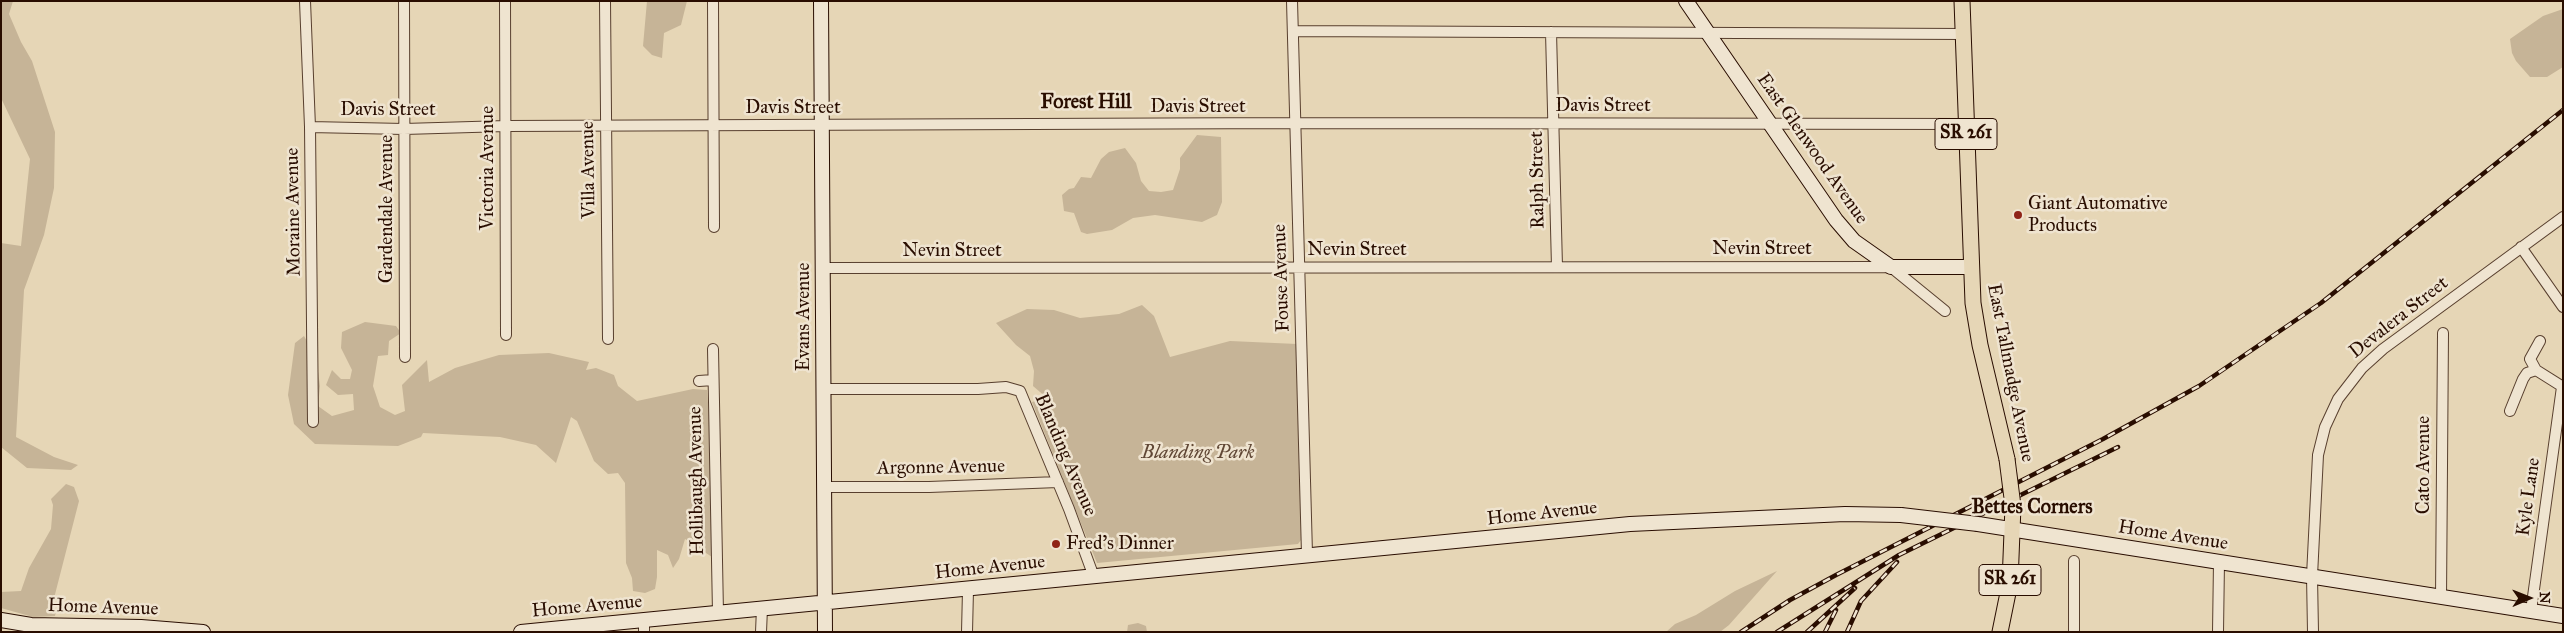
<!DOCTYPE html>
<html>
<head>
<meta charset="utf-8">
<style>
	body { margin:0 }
	#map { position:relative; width:2564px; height:633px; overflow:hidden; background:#e6d6b6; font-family:"IM FELL Great Primer",serif }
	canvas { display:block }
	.frame { position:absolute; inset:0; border:2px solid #290d00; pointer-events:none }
	.north { position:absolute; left:2504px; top:573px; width:50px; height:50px; -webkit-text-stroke:4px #efe4d0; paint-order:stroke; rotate:89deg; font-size:14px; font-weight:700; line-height:20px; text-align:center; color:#290d00 }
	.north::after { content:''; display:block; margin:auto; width:18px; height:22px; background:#290d00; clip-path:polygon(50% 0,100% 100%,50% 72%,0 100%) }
</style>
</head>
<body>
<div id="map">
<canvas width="2564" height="633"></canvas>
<div class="frame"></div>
<div class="north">N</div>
</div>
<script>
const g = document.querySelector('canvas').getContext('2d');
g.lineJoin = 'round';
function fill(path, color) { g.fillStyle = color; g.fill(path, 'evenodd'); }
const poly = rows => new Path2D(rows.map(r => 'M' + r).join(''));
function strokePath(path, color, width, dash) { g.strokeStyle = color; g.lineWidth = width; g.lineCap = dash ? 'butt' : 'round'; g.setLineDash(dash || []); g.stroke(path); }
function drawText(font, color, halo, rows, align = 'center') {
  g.font = font + ' "IM FELL Great Primer",serif'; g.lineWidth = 5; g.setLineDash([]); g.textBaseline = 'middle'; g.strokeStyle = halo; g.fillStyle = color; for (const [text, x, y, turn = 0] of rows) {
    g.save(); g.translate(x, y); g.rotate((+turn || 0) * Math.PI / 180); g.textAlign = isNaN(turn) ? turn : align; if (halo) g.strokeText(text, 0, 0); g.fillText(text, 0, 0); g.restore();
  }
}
const green = poly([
	[1,1,13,1,9,14,21,42,32,61,55,132,54,188,44,235,24,290,16,437,54,457,78,465,71,470,27,468,1,447,1,243,21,246,30,159,1,98],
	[647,1,687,1,681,25,664,33,662,58,652,55,643,46],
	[2563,9,2563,67,2547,77,2530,77,2516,61,2512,53,2510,39,2543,16],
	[1197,135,1221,137,1222,202,1217,215,1202,222,1155,215,1133,218,1112,230,1087,234,1081,232,1074,213,1064,211,1062,195,1069,189,1074,188,1081,177,1091,178,1101,159,1109,152,1125,148,1136,163,1141,181,1149,191,1161,192,1173,190,1180,169,1180,158],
	[1142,305,1154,316,1170,357,1230,341,1297,344,1301,540,1298,544,1097,563,1032,402,1047,398,1033,386,1034,371,1030,356,1016,345,996,323,1027,309,1054,310,1080,318,1119,314],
	[365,322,396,326,401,333,389,341,388,355,378,356,373,386,380,407,395,415,405,411,402,385,427,360,429,382,455,368,499,355,549,353,589,362,586,370,596,368,614,375,618,386,637,401,693,389,707,390,712,455,712,557,685,539,679,559,673,568,668,555,657,550,657,577,655,589,645,593,633,591,632,578,626,563,625,483,618,473,608,474,594,461,577,421,571,417,556,463,536,445,500,437,423,433,421,437,398,446,315,444,294,424,288,395,295,343,304,336,316,357,320,386,318,406,332,416,354,410,353,394,338,395,326,385,332,370,341,379,350,379,352,370,341,348,342,332],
	[66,484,74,487,79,501,52,606,56,611,55,616,33,617,1,608,1,592,21,591,29,568,51,529,53,505,51,499],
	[1777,571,1729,625,1720,632,1666,632,1675,624,1696,615,1735,591],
	[1138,623,1146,626,1147,632,1127,632,1128,625]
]);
const street = poly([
	[305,1,310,127,313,422],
	[404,1,405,357],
	[505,1,506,335],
	[605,1,608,339],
	[713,1,714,227],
	[1292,1,1307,554],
	[1293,31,1964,34],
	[1551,32,1557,267],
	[310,127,404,129,506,126,1295,123,1966,124],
	[2521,247,2563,307],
	[823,268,1891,267,1945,311],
	[2540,341,2530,359,2536,370,2563,387],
	[713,349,718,613],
	[699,381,713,380],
	[824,389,978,389,1006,387,1020,391,1069,509,1094,577],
	[2510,411,2523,379,2527,373,2536,370],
	[825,487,929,487,1058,482],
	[2074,561,2074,632],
	[2441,598,2443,333],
	[2531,611,2562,387],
	[644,621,644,632],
	[761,632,762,608],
	[967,632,968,590],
	[2218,632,2219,562],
	[2313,632,2312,576,2318,455,2325,427,2338,399,2362,368,2383,349,2563,217]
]);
const secondary = poly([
	[821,1,825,632],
	[1686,1,1836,220,1854,241,1891,267,1971,267],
	[1978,524,2563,616],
	[1,620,31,625,141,627,203,632],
	[521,632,1630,524,1845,514,1901,515]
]);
const primary = poly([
	[1962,1,1973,303,1980,345,2007,459],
	[2000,632,2010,583,2013,506]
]);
const rail = poly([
	[1741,632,1790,600,1836,575,2103,439,2199,386,2321,303,2563,110],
	[1777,632,1899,555,2118,447],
	[1807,632,1855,588],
	[1825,632,1836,610],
	[1847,632,1861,601,1897,562]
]);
const secondaryBridge = poly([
	[1901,515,1978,524]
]);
const primaryBridge = poly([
	[2007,459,2013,506]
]);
const markers = [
	[2018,215,5,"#8f2418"],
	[1056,544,5,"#8f2418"]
];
const shields = [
	[1966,134,62],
	[2010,580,62]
];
const shieldNames = [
	["SR 261",1966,134],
	["SR 261",2010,580]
];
const streetNames = [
	["Davis Street",1603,106],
	["Davis Street",1198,107],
	["Davis Street",793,108],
	["Davis Street",388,110],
	["East Glenwood Avenue",1812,149,55],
	["Victoria Avenue",488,168,-90],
	["Villa Avenue",589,170,-91],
	["Ralph Street",1538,180,-91],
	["Gardendale Avenue",387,209,-90],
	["Moraine Avenue",294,212,-91],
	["Nevin Street",1762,249],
	["Nevin Street",1357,250],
	["Nevin Street",952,251],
	["Fouse Avenue",1282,278,-92],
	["Evans Avenue",804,317,-90],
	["Devalera Street",2399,318,-38],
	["East Tallmadge Avenue",2010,373,79],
	["Blanding Avenue",1065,455,67],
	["Cato Avenue",2424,465,-90],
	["Argonne Avenue",941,468,-1],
	["Hollibaugh Avenue",697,481,-91],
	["Kyle Lane",2529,497,-82],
	["Home Avenue",1542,514,-6],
	["Home Avenue",2173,536,9],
	["Home Avenue",990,568,-6],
	["Home Avenue",587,607,-5],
	["Home Avenue",103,608,2]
];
const poiNames = [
	["Giant Automative",2028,204],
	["Products",2028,226],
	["Fred's Dinner",1066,544]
];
const parkNames = [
	["Blanding Park",1198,453]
];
const neighbourhoodNames = [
	["Forest Hill",1086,103],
	["Bettes Corners",2032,508]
];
fill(green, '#c6b497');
strokePath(street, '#583f2e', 12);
strokePath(secondary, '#290d00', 16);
strokePath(primary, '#290d00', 17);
strokePath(street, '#efe4d0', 10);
strokePath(secondary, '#efe4d0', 14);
strokePath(primary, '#e6d6b6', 15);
strokePath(rail, '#290d00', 4.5);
strokePath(rail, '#efe4d0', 2.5, [8]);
strokePath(secondaryBridge, '#290d00', 16, []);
strokePath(primaryBridge, '#290d00', 17, []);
strokePath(secondaryBridge, '#efe4d0', 14);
strokePath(primaryBridge, '#e6d6b6', 15);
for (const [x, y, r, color] of markers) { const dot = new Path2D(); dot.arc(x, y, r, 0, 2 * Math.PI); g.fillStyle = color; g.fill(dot); strokePath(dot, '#efe4d0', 2); }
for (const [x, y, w] of shields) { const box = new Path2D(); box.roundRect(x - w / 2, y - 15.5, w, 31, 4); g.fillStyle = '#efe4d0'; g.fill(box); strokePath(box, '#290d00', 1); }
drawText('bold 18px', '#290d00', null, shieldNames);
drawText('19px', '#290d00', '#efe4d0', streetNames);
drawText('19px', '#290d00', '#efe4d0', poiNames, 'left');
drawText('italic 19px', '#604735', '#efe4d0', parkNames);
drawText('bold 20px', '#290d00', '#efe4d0', neighbourhoodNames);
</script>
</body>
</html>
